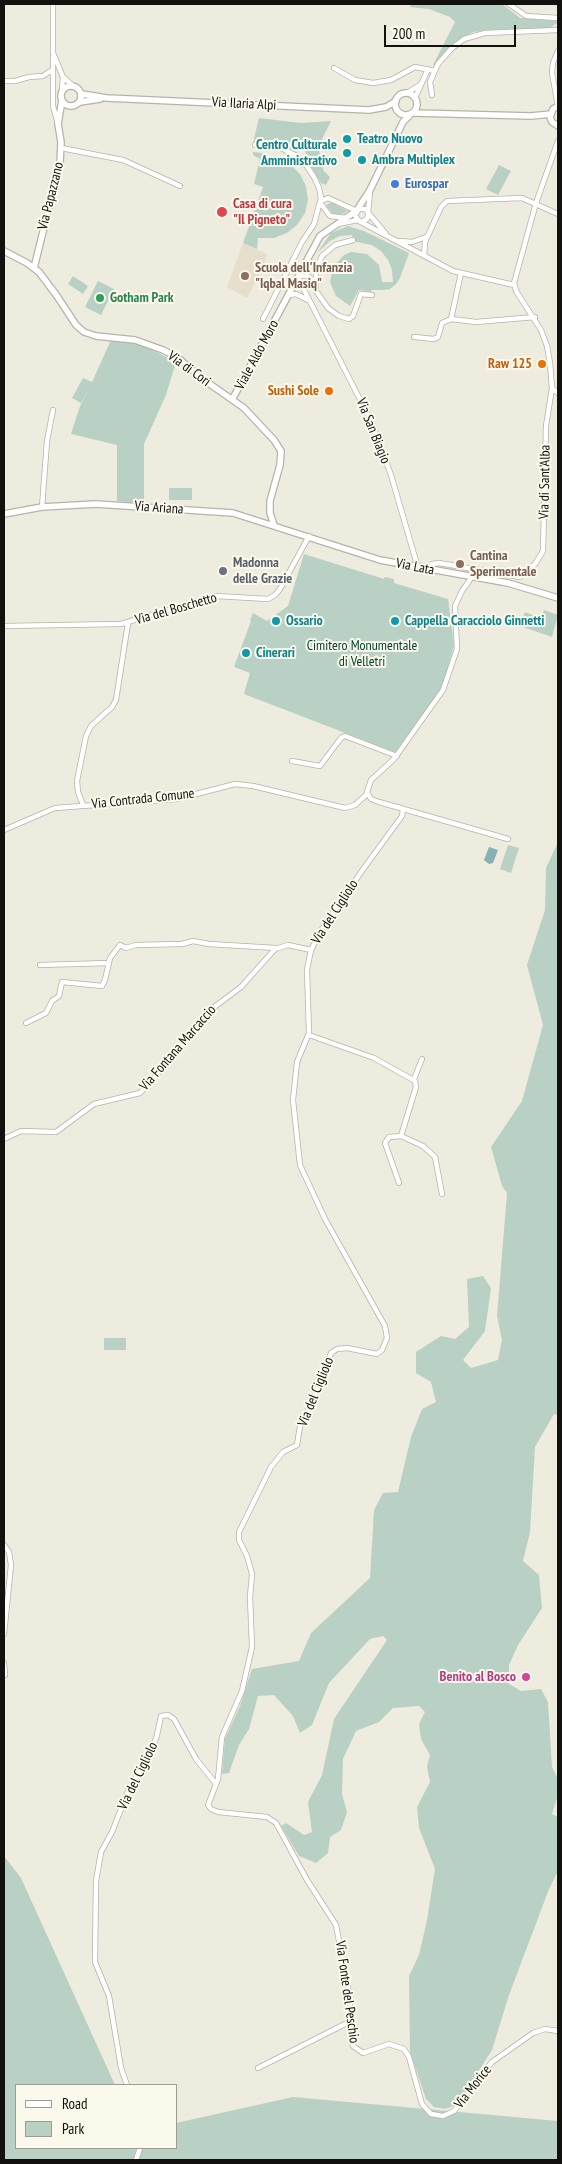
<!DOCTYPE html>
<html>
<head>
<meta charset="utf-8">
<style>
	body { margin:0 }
	#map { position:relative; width:562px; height:2164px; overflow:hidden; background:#eeebdf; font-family:"PT Sans Narrow",sans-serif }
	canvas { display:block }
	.frame { position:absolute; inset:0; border:5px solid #12110d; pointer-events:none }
	.legend { position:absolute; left:15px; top:2084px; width:162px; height:65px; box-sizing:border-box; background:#fbf8ec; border:1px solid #9e9c93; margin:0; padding:6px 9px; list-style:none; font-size:15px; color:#12110d }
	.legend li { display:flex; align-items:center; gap:10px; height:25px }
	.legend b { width:25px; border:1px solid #9e9c93 }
	.scale { position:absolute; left:384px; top:25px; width:132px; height:22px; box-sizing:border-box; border:2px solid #12110d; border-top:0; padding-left:6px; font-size:15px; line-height:18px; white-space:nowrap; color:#12110d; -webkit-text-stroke:4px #fbf8ec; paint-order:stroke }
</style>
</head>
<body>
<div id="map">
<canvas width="562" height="2164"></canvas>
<div class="frame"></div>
<ul class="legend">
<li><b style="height:6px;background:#fff"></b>Road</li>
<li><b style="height:14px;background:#b9d1c4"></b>Park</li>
</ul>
<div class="scale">200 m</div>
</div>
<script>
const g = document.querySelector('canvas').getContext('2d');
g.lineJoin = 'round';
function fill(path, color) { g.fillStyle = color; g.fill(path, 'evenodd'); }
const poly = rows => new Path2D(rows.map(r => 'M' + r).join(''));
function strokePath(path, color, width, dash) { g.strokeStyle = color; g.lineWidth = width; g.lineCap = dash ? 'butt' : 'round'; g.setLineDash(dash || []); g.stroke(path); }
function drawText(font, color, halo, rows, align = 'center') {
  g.font = font + ' "PT Sans Narrow",sans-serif'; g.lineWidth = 4; g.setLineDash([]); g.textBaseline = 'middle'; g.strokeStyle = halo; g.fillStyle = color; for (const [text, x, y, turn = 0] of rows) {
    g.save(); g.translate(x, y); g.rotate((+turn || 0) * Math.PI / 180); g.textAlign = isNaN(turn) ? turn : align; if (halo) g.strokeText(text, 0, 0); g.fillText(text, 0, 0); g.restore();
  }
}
const built = poly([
	[243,243,267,254,264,266,247,298,227,287]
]);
const green = poly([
	[411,4,502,4,520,18,557,21,557,23,550,28,487,30,473,32,458,40,448,48,436,66,433,65,455,22,450,17,429,9,410,7],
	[259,118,301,123,331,121,323,137,319,148,320,157,318,158,324,171,330,177,326,185,321,183,307,160,305,149,299,146,291,149,277,143,253,143],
	[253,152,263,153,263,157,277,159,290,164,300,174,306,186,308,200,305,213,297,225,287,233,274,238,258,238,257,249,243,243,263,187,254,184,260,159,253,155],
	[499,165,511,171,498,195,486,189],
	[330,203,333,203,348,211,342,214,333,214,327,207,326,205],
	[348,226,364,231,409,253,400,278,396,284,390,289,383,290,372,290,371,292,359,290,350,306,336,296,330,282,333,267,344,255,351,252,367,254,379,265,382,282,393,282,392,270,388,260,381,251,372,245,353,241,352,235,340,236,330,241,317,253,331,233],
	[73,276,88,286,83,294,68,284],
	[98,281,114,289,101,315,85,307],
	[111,340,130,341,144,346,176,362,166,395,144,444,144,504,117,501,117,445,71,434,80,406,90,387,81,403,72,398,83,378,92,382],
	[169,488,192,488,192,500,169,500],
	[304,554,384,579,385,577,394,579,394,583,448,599,454,645,445,679,441,690,397,753,244,694,250,673,234,667,251,621,250,620,253,613,267,621,288,606],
	[544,610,558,615,552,637,520,626,525,612,541,618],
	[558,842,558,1415,554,1414,535,1447,530,1532,523,1561,539,1575,542,1608,518,1645,509,1665,509,1684,521,1691,541,1689,548,1702,552,1767,558,1779,558,1795,552,1814,558,1817,558,1871,549,1889,509,1995,492,2050,457,2105,445,2109,434,2107,426,2099,410,2052,409,1976,419,1955,427,1920,435,1869,419,1828,417,1807,430,1782,427,1767,430,1755,421,1739,419,1724,425,1712,419,1706,393,1708,379,1722,356,1731,343,1759,342,1794,347,1812,341,1830,330,1837,328,1853,316,1863,299,1856,281,1826,286,1823,304,1835,312,1832,308,1802,322,1775,334,1719,387,1640,383,1636,370,1639,329,1683,312,1725,300,1733,293,1716,274,1695,258,1696,249,1729,239,1745,229,1773,222,1774,225,1739,240,1706,252,1669,299,1661,311,1633,370,1578,374,1510,383,1493,398,1492,411,1437,422,1409,436,1402,431,1382,416,1373,416,1352,441,1336,455,1339,469,1327,467,1279,483,1276,491,1288,485,1331,463,1360,471,1368,498,1360,502,1340,497,1316,507,1193,502,1186,491,1147,522,1101,543,1025,527,965,545,910,546,868],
	[508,845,519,848,511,873,500,869],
	[104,1338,126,1338,126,1350,104,1350],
	[4,1856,21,1878,115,2085,16,2085,16,2148,176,2148,176,2123,293,2097,558,2121,558,2160,4,2160]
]);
const water = poly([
	[489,847,498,850,493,863,489,864,484,860]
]);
const street = poly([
	[53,4,53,53,63,77,72,85],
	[509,4,526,16,558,18],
	[53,57,53,106,58,124],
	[334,68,355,80,373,83,391,80,415,67,435,71],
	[4,81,15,81,29,77,43,76,52,70],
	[62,92,63,77],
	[407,93,420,85],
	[432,95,430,82,438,64,451,49,464,39,485,33,558,30],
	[415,98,428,69],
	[558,106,552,73,553,63,558,51],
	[255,145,281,148,297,156,306,165,314,177,319,188,321,198,314,224,302,242,263,319],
	[61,148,123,160,180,186],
	[321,201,328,198,357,211],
	[321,204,330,216,346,218],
	[368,213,370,192],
	[368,215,367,219,362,222,358,220,355,215,359,209,365,209,386,234],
	[359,221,453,271,514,285],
	[338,224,358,220],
	[353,240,335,245,322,256,316,269,316,291,328,308,339,316,349,319,353,316,361,294,372,295],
	[400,241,412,242,426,237],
	[424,256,425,242,441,207,447,201,522,198,558,214],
	[299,276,308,276,315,282],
	[298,278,372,423,391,475,418,568],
	[289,295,296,294,308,300],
	[451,319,476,322,535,317],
	[414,337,434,339,438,337,442,323,451,319,461,273],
	[552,388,558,393],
	[42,507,47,441,53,410],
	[428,569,432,564,439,563,520,577,535,564,543,551,546,426,552,388,550,363,547,346,541,330,516,291,514,283,536,203,558,141],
	[490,570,527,572],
	[472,577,462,591,455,606,457,649,443,690,394,759,371,780,367,792,371,799,379,802,508,839],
	[4,626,121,624,216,596,268,599,275,595,280,589,309,536],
	[292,761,320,766,341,738,345,736,397,756],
	[83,805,78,792,77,781,86,736,91,726,112,707,116,700,128,623],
	[399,807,403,810,402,816,364,868,322,929,311,950,307,970,309,1033,297,1062,293,1100,300,1165,325,1219,385,1326,387,1338,382,1350,377,1354,347,1348,337,1349,331,1353,313,1400,300,1426,297,1445,283,1452,271,1467,239,1532,239,1540,247,1556,252,1574,250,1597,252,1647,242,1691,222,1737,218,1779,208,1805,211,1809,218,1812,267,1817,276,1823,307,1880,336,1925,349,1993,353,2046,363,2053,389,2044,404,2049,409,2057,422,2104,431,2114,443,2116,454,2111,492,2062,533,2033,545,2029,558,2031],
	[4,830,55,808,177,799,235,784,253,786,345,808,355,805,367,794],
	[40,965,109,963],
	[26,1023,46,1013,52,1001,59,996,62,982,102,986,105,980,110,958,120,945,126,948,136,945,182,944,193,941,209,944,276,948],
	[309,1035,374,1058,415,1081,416,1087,401,1136,423,1146,435,1157,442,1194],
	[414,1079,422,1059],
	[4,1139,21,1131,56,1132,94,1104,140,1093,176,1054,209,1011,241,987,275,949,288,945,311,950],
	[399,1183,385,1143,389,1137,401,1136],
	[4,1545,9,1552,11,1565,4,1634],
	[4,1663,5,1675],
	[258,2068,351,2021],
	[127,2085,121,2068,109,1996,95,1962,96,1881,101,1852,112,1832,129,1789,151,1753,157,1735,161,1716,168,1715,174,1719,196,1759,216,1784],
	[136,2160,140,2148]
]);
const secondary = poly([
	'61 96a10 10 0 1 1 20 0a10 10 0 1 1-20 0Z',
	'395 104a11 11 0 1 1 22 0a11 11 0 1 1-22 0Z',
	[82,94,107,98,369,110,386,107,396,101],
	[80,102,100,99],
	[558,106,553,109,550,117,552,122,558,126],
	[414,113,531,116,551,114],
	[357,210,370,190,403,122,410,115],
	[4,251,27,263,39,272,57,296,76,325,84,332,96,336,135,340,163,350,177,357,204,380,244,408,274,440,281,451,280,465,270,501,270,513,274,525],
	[34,268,60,163,61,142,58,124,62,100],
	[233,398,320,236,356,211],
	[4,514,42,507,96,504,233,513,380,560,508,583,558,598]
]);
const markers = [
	[347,139,5,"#0f9aa8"],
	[347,153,5,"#0f9aa8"],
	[362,160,5,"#0f9aa8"],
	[395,184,5,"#3f7fe0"],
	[222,212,6,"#e0444e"],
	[245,276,5,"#8d6e63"],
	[100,298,5,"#2e9e5b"],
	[542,364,5,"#e8710a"],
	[329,391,5,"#e8710a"],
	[460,564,5,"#8d6e63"],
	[223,571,5,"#6b7280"],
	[276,621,5,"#0f9aa8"],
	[395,621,5,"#0f9aa8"],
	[246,653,5,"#0f9aa8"],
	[526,1677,5,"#d1479c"]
];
const streetNames = [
	["Via Ilaria Alpi",244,104,3],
	["Via Papazzano",51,196,-76],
	["Viale Aldo Moro",257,355,-62],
	["Via di Cori",189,369,36],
	["Via San Biagio",373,431,68],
	["Via di Sant'Alba",545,482,-89],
	["Via Ariana",159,508,4],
	["Via Lata",415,567,11],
	["Via del Boschetto",176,609,-16],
	["Via Contrada Comune",143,799,-6],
	["Via del Cigliolo",335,912,-57],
	["Via Fontana Marcaccio",178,1048,-49],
	["Via del Cigliolo",316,1392,-68],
	["Via del Cigliolo",138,1776,-64],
	["Via Fonte del Peschio",347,1992,82],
	["Via Morice",473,2087,-52]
];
const cultureNames = [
	["Teatro Nuovo",357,139],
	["Centro Culturale",337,145,"right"],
	["Amministrativo",337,161,"right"],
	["Ambra Multiplex",372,160],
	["Ossario",286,621],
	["Cappella Caracciolo Ginnetti",405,621],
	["Cinerari",256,653]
];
const shopNames = [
	["Eurospar",405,184]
];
const healthNames = [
	["Casa di cura",233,204],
	["\"Il Pigneto\"",233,220]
];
const educationNames = [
	["Scuola dell'Infanzia",255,268],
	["\"Iqbal Masiq\"",255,284],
	["Cantina",470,556],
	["Sperimentale",470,572]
];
const leisureNames = [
	["Gotham Park",110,298]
];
const foodNames = [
	["Raw 125",532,364],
	["Sushi Sole",319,391]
];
const worshipNames = [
	["Madonna",233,563],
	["delle Grazie",233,579]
];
const parkNames = [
	["Cimitero Monumentale",362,646],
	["di Velletri",362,662]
];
const hotelNames = [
	["Benito al Bosco",516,1677]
];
fill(built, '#e5dfcc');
fill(green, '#b9d1c4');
fill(water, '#85b1b4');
strokePath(street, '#b6b3a8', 6);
strokePath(secondary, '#b6b3a8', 8);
strokePath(street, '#fff', 4.5);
strokePath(secondary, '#fff', 5.5);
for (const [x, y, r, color] of markers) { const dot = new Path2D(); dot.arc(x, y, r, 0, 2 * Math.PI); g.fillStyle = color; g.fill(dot); strokePath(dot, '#fbf8ec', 2); }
drawText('14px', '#12110d', '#fbf8ec', streetNames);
drawText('bold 14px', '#0d838f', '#fbf8ec', cultureNames, 'left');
drawText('bold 14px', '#366cbe', '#fbf8ec', shopNames, 'left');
drawText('bold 14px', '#be3a42', '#fbf8ec', healthNames, 'left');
drawText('bold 14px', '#785e54', '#fbf8ec', educationNames, 'left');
drawText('bold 14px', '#27864d', '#fbf8ec', leisureNames, 'left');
drawText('bold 14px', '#c56008', '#fbf8ec', foodNames, 'right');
drawText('bold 14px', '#5b616d', '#fbf8ec', worshipNames, 'left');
drawText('14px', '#00462d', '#fbf8ec', parkNames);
drawText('bold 14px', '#b23c85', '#fbf8ec', hotelNames, 'right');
</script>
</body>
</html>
